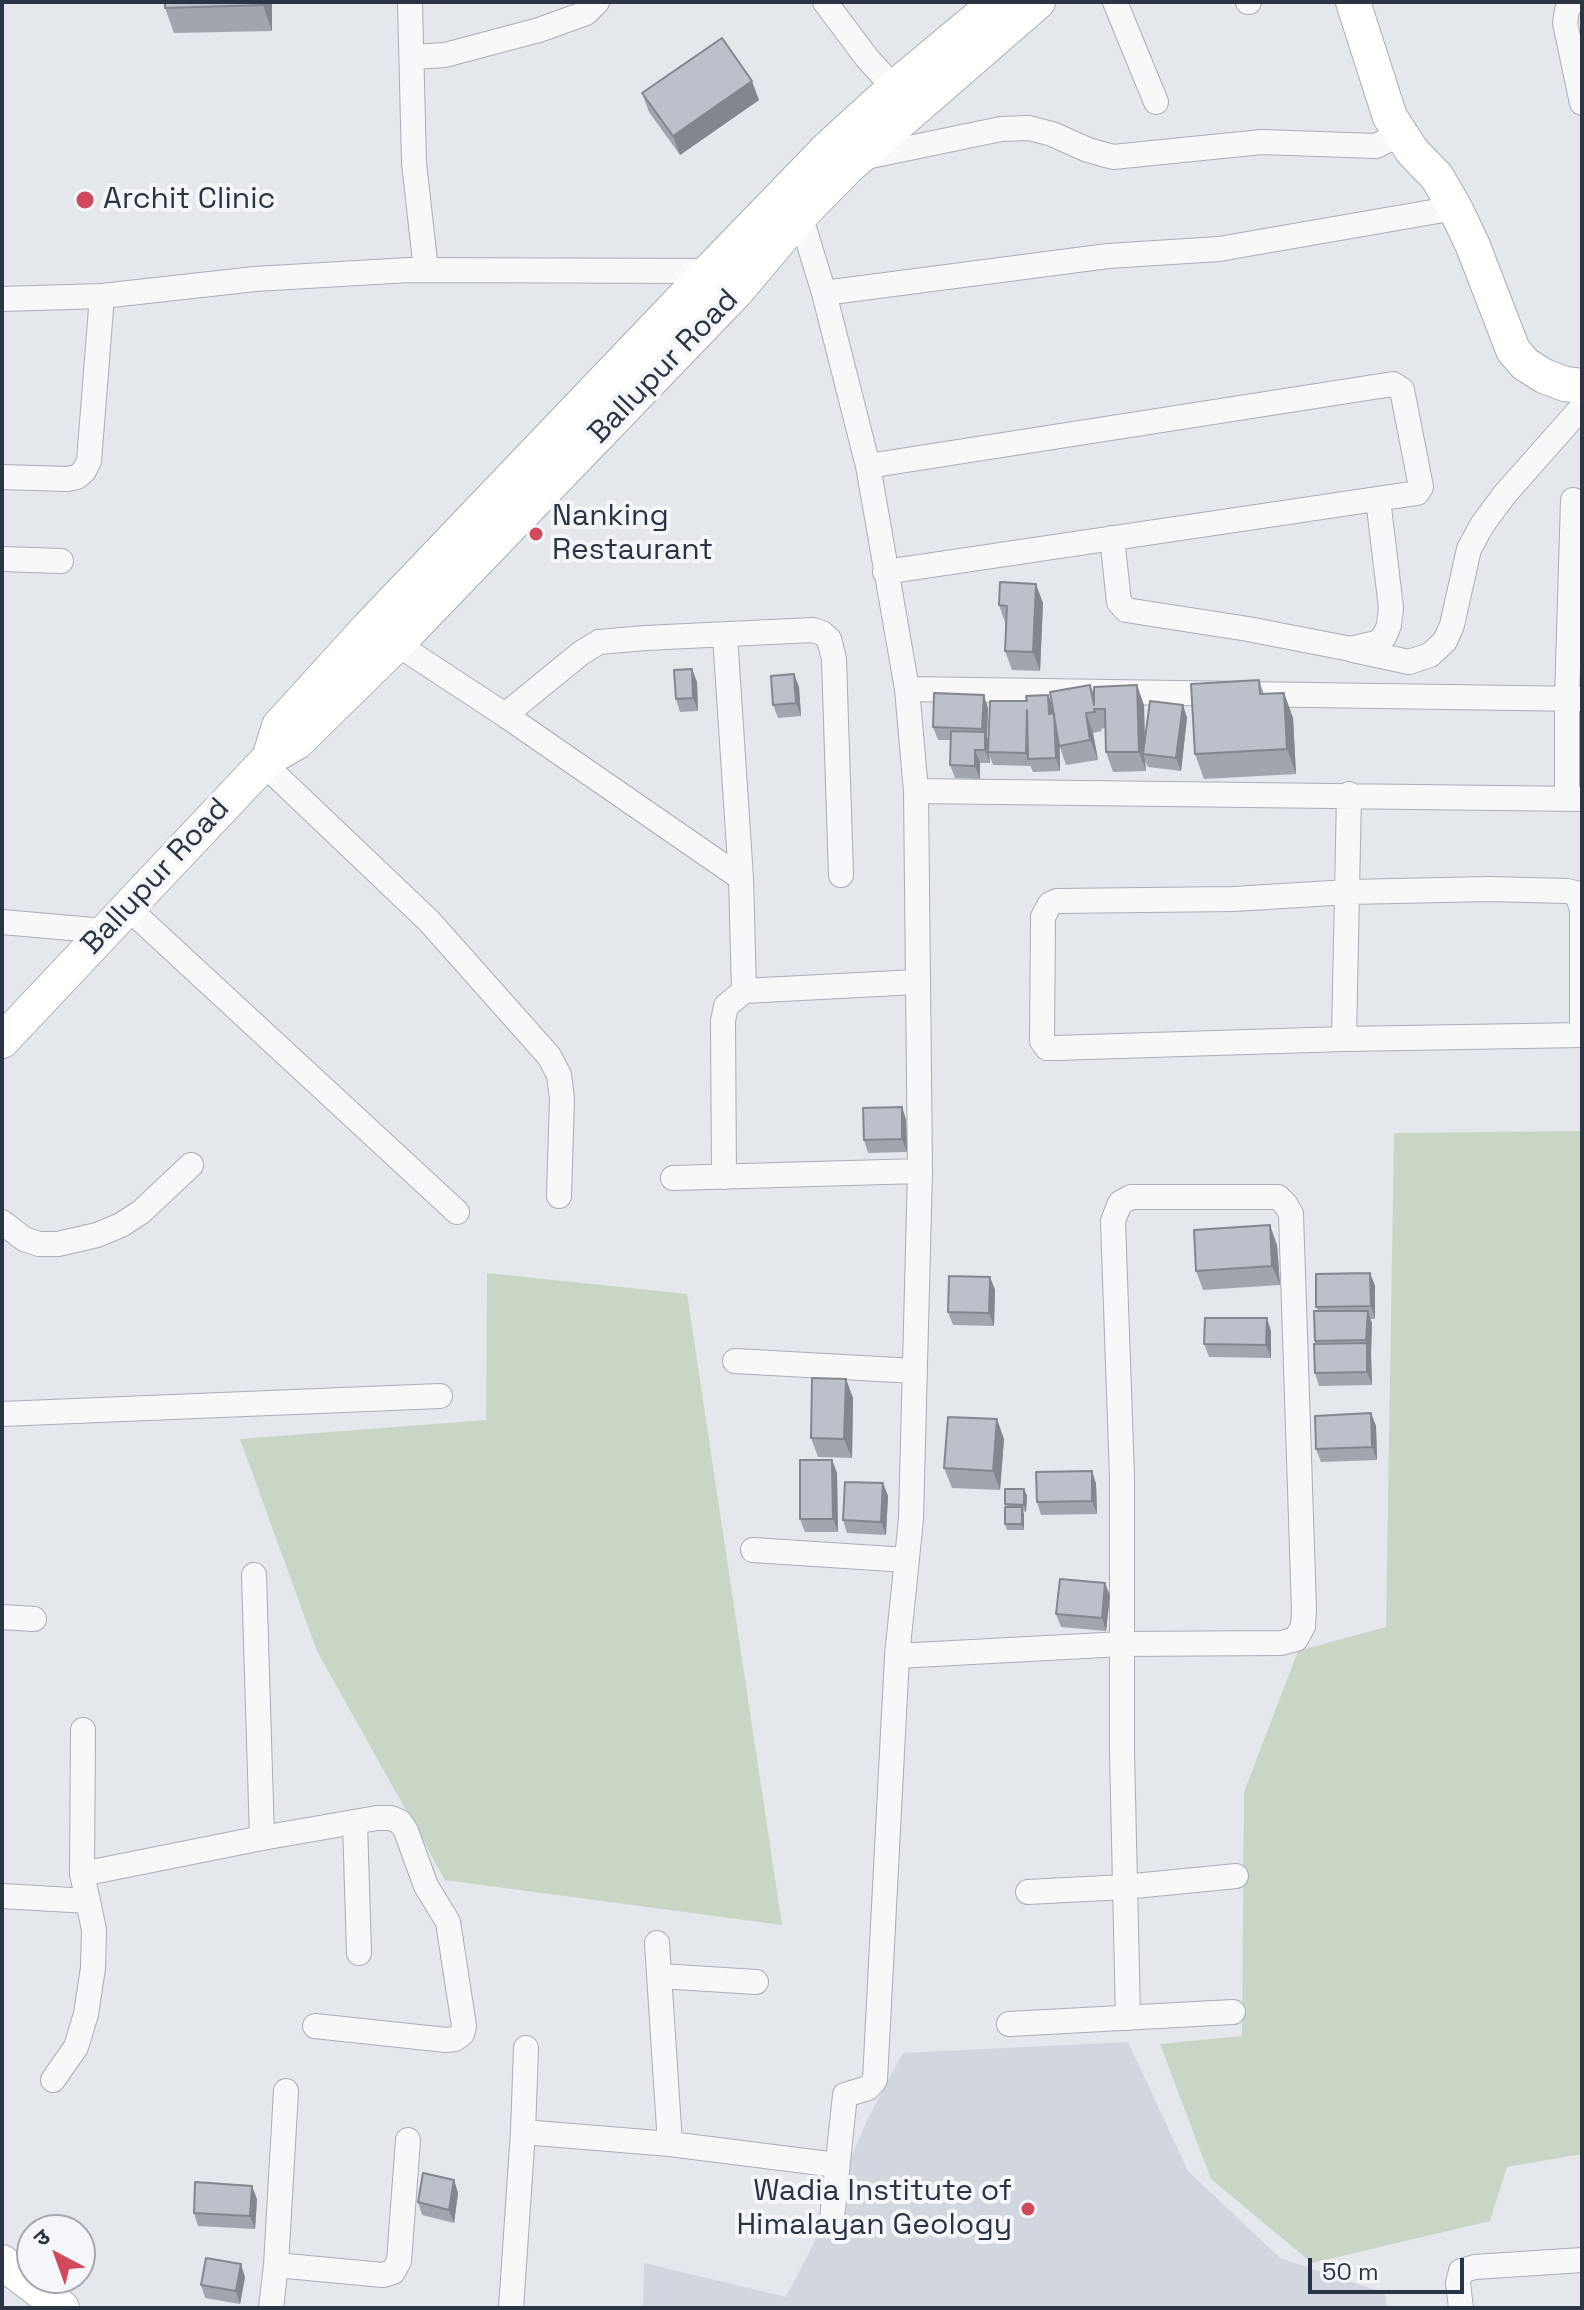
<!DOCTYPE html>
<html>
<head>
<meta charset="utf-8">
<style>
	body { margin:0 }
	#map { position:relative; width:1584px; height:2310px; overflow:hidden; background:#e4e7ec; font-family:"Space Grotesk","Noto Sans Devanagari",sans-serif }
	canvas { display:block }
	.frame { position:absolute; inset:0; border:4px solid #2b3445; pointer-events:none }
	.north { position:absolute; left:16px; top:2214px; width:80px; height:80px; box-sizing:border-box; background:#f4f6f9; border:2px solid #a4a8b1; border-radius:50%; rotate:319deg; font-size:22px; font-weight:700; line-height:32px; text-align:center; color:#2b3445 }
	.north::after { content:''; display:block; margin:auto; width:28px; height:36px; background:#d1495b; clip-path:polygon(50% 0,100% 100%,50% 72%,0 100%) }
	.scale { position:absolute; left:1308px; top:2258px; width:156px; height:36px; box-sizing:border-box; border:4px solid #2b3445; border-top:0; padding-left:10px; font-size:24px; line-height:28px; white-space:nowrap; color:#2b3445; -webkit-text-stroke:6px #f4f6f9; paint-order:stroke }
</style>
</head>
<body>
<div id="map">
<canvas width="1584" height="2310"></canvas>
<div class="frame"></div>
<div class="north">उ</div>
<div class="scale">50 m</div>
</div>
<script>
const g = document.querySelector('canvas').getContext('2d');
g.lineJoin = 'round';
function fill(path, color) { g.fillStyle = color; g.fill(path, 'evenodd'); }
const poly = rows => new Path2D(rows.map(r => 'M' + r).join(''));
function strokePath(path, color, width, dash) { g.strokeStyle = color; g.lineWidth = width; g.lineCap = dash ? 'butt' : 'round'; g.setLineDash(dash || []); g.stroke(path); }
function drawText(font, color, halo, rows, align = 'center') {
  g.font = font + ' "Space Grotesk",sans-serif'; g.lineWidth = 8; g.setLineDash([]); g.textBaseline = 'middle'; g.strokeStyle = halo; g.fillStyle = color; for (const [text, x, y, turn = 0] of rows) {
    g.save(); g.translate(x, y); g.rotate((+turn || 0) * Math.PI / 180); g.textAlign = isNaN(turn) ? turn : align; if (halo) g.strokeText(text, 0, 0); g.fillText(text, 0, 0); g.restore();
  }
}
const built = poly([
	[1128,2042,1188,2171,1280,2258,1385,2293,1387,2308,643,2308,644,2263,786,2297,812,2247,868,2118,903,2053]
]);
const green = poly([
	[1582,1131,1582,2154,1507,2167,1490,2221,1312,2263,1211,2179,1160,2044,1242,2036,1244,1792,1298,1651,1386,1627,1394,1133],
	[487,1273,687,1294,782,1925,445,1880,317,1651,240,1439,486,1420]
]);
const street = poly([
	[410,2,414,163,426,270],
	[825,2,867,58,886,79,896,86],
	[1115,2,1156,102],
	[1248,2,1249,2],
	[1572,2,1567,10,1565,23,1582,103],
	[413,57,445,55,539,30,586,13,597,2],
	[861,158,1001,129,1029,128,1052,134,1088,150,1113,157,1262,142,1376,146,1400,134],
	[797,205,824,293,868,466,907,689,916,791,920,1171,911,1519,897,1656,875,2080,868,2088,845,2095,832,2218],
	[824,293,1108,256,1219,249,1455,208],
	[2,299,102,296,255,279,409,270,709,271,716,276],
	[868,466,1393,384,1402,390,1421,487,1417,493,885,572],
	[2,477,67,479,77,477,84,471,89,461,102,296],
	[1112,538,1119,602,1126,610,1248,629,1351,649,1376,643,1384,637,1389,625,1391,608,1378,499],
	[2,559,61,561],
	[397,644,505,715,741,878],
	[1353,650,1409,662,1430,655,1445,641,1452,625,1469,549,1482,525,1505,494,1582,407],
	[907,689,1582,699],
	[505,715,581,653,599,642,645,638,813,630,822,633,829,639,834,659,841,875],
	[264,764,429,921,549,1056,559,1075,562,1098,559,1196],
	[916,791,1582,799],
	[1567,799,1567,699,1573,500],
	[1489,889,1567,891,1575,893,1579,900,1582,910,1582,1035,1344,1039,1055,1048,1047,1048,1042,1041,1043,917,1050,904,1057,901,1234,899,1348,892,1489,889],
	[127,907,457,1212],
	[2,922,105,931],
	[744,991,916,982],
	[1344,1039,1349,794],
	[724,1177,723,1021,726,1006,744,991,741,878,725,636],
	[673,1178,920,1171],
	[2,1222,24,1239,39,1244,58,1244,97,1235,121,1225,141,1212,191,1165],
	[735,1361,915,1371],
	[2,1414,440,1396],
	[753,1550,907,1560],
	[254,1575,262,1838],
	[2,1617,34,1619],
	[897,1656,1122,1644,1281,1643,1296,1639,1303,1626,1304,1610,1291,1214,1286,1205,1278,1197,1131,1197,1120,1203,1113,1221,1122,1477,1122,1751,1128,2018],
	[355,1822,359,1953],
	[82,1874,83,1730],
	[1028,1892,1124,1887,1236,1876],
	[2,1896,88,1901,82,1874,262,1838,377,1818,391,1818,400,1822,406,1831,426,1886,448,1922,464,2026,462,2034,455,2039,446,2040,315,2026],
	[657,1943,670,2144],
	[660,1976,756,1982],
	[1009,2024,1233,2012],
	[53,2080,76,2047,86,2014,93,1968,94,1930,88,1901],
	[523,2132,670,2144,837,2165],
	[276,2265,383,2275,393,2272,399,2261,408,2140],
	[271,2308,276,2265,286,2091],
	[511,2308,523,2132,526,2048],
	[1461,2308,1458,2283,1461,2271,1475,2267,1582,2260]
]);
const secondary = poly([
	[1353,2,1390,117,1412,151,1437,177,1455,208,1473,246,1513,350,1525,364,1544,376,1565,384,1582,386],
	[269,758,279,726,368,628,709,271,828,148,896,86,997,2],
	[2,1041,269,758,297,742,397,644,736,292,800,216,847,168,1038,2],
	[2,2262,62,2308]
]);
const wall = poly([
	[165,2,272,2,272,31,174,33,165,8],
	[642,93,759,100,680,155,649,112],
	[1043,603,1040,671,1012,670,1005,651,1006,625,999,605],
	[692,669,697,682,698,711,680,712,676,699],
	[794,674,799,687,801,716,778,718,773,705],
	[1259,680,1264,694,1284,693,1293,718,1296,774,1204,779,1195,754],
	[1090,685,1094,695,1144,705,1145,740,1183,705,1187,718,1181,771,1148,767,1145,760,1146,771,1113,772,1106,752,1106,728,1101,729,1102,731,1093,733,1098,760,1066,765,1060,747,1060,771,1033,772,1030,765,1030,766,993,765,990,757,990,763,980,763,980,779,955,778,950,765,950,740,938,740,933,727,988,708,987,737,988,740,1027,701,1048,695,1053,707],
	[902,1107,906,1120,907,1152,868,1153,864,1140],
	[1277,1245,1280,1285,1203,1290,1196,1271],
	[1370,1273,1375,1286,1375,1319,1371,1319,1372,1324,1371,1353,1372,1385,1319,1386,1315,1373,1315,1341,1318,1311,1316,1307],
	[990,1277,995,1290,994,1326,953,1325,948,1312],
	[1271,1331,1271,1358,1209,1357,1204,1344],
	[846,1379,853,1398,852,1458,818,1457,811,1438],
	[1371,1413,1376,1426,1377,1460,1321,1462,1316,1449],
	[1004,1439,1000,1490,952,1488,944,1468],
	[832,1460,837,1473,838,1532,805,1532,800,1519],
	[1092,1471,1096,1484,1097,1514,1041,1515,1037,1502],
	[883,1483,888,1496,886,1535,847,1533,843,1520],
	[1024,1489,1027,1496,1026,1512,1023,1511,1024,1530,1007,1530,1005,1524,1006,1507,1005,1504],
	[1105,1583,1110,1596,1106,1631,1061,1627,1056,1614],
	[454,2180,458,2193,454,2223,422,2215,418,2202],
	[257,2199,255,2229,198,2226,194,2213],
	[245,2277,240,2304,205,2298,201,2285]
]);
const shadedWall = poly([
	[263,2,272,2,272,31,263,5],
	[752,81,759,100,680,155,673,136],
	[1036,584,1043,603,1040,671,1033,652],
	[692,669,697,682,698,711,693,698],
	[794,674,799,687,801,716,796,703],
	[1137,685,1144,705,1145,754,1143,754,1145,760,1146,771,1139,752],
	[1284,693,1293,718,1296,774,1287,749],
	[984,695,988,708,987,737,990,745,988,752,990,763,985,750,985,737,982,729],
	[1048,695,1053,708,1054,727,1049,714],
	[1183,705,1187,718,1181,771,1176,758],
	[1027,710,1028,759,1030,766,1026,753],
	[1054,713,1059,726,1060,771,1056,758],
	[1086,713,1093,733,1098,760,1090,740],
	[975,750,980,763,980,779,975,766],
	[902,1107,906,1120,907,1152,902,1139],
	[1270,1225,1277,1245,1280,1285,1272,1266],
	[1370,1273,1375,1286,1375,1319,1371,1306],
	[990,1277,995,1290,994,1326,989,1313],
	[1368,1311,1372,1324,1371,1353,1372,1385,1367,1372,1366,1340],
	[1267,1318,1271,1331,1271,1358,1266,1345],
	[846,1379,853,1398,852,1458,844,1439],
	[1371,1413,1376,1426,1377,1460,1372,1447],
	[997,1419,1004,1439,1000,1490,993,1471],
	[832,1460,837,1473,838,1532,833,1519],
	[1092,1471,1096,1484,1097,1514,1092,1501],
	[883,1483,888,1496,886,1535,881,1522],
	[1024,1489,1027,1496,1026,1512,1024,1505],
	[1022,1507,1024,1514,1024,1530,1022,1524],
	[1105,1583,1110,1596,1106,1631,1102,1618],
	[454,2180,458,2193,454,2223,449,2210],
	[252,2186,257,2199,255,2229,250,2216],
	[241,2264,245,2277,240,2304,236,2291]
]);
const building = poly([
	[165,2,263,2,263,5,165,8,165,2],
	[722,38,752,81,673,136,642,93,722,38],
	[1000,582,1036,584,1033,652,1005,651,1007,606,999,605,1000,582],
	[692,669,693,698,676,699,674,670,692,669],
	[794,674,796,703,773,705,771,676,794,674],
	[1259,680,1260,694,1284,693,1287,749,1195,754,1191,684,1259,680],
	[1090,685,1094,705,1094,687,1137,685,1139,752,1106,752,1105,709,1094,709,1095,712,1086,713,1090,740,1059,746,1050,692,1090,685],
	[934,693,984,695,982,729,933,727,934,693],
	[1048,695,1049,714,1054,713,1056,758,1028,759,1027,710,1026,753,988,752,990,701,1027,701,1026,696,1048,695],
	[1150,701,1183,705,1176,758,1143,754,1150,701],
	[951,731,985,732,985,750,975,750,975,766,950,765,951,731],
	[902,1107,902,1139,864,1140,863,1108,902,1107],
	[1270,1225,1272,1266,1196,1271,1194,1230,1270,1225],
	[1370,1273,1371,1306,1316,1307,1316,1274,1370,1273],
	[949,1276,990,1277,989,1313,948,1312,949,1276],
	[1314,1311,1368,1311,1366,1340,1315,1341,1314,1311],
	[1205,1318,1267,1318,1266,1345,1204,1344,1205,1318],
	[1367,1343,1367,1372,1315,1373,1314,1344,1367,1343],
	[812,1378,846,1379,844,1439,811,1438,812,1378],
	[1371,1413,1372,1447,1316,1449,1315,1416,1371,1413],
	[948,1417,997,1419,993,1471,944,1468,948,1417],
	[800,1460,832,1460,833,1519,800,1519,800,1460],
	[1092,1471,1092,1501,1037,1502,1036,1472,1092,1471],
	[845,1482,883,1483,881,1522,843,1520,845,1482],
	[1005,1489,1024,1489,1024,1505,1005,1504,1005,1489],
	[1005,1507,1022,1507,1022,1524,1005,1524,1005,1507],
	[1060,1579,1105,1583,1102,1618,1056,1614,1060,1579],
	[423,2173,454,2180,449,2210,418,2202,423,2173],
	[195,2182,252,2186,250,2216,194,2213,195,2182],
	[206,2258,241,2264,236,2291,201,2285,206,2258]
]);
const markers = [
	[85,200,10,"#d1495b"],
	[536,534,8,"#d1495b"],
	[1028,2209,8,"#d1495b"]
];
const poiNames = [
	["Archit Clinic",103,200],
	["Nanking",552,517],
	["Restaurant",552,551],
	["Wadia Institute of",1012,2192,"right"],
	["Himalayan Geology",1012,2226,"right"]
];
const streetNames = [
	["Ballupur Road",664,367,-46],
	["Ballupur Road",156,877,-47]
];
fill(built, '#d2d6de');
fill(green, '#c9d6c5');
strokePath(street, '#a9aeb7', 26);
strokePath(secondary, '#a9aeb7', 36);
strokePath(street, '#f7f8fa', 24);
strokePath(secondary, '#fff', 34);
fill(wall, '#a1a5ae');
fill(shadedWall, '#83868d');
fill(building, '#bbc0ca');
strokePath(building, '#83868d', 2);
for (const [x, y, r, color] of markers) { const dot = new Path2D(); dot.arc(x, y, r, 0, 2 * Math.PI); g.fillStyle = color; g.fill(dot); strokePath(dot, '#f4f6f9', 3); }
drawText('30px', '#2b3445', '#f4f6f9', poiNames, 'left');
drawText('30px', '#2b3445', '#f4f6f9', streetNames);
</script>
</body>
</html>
